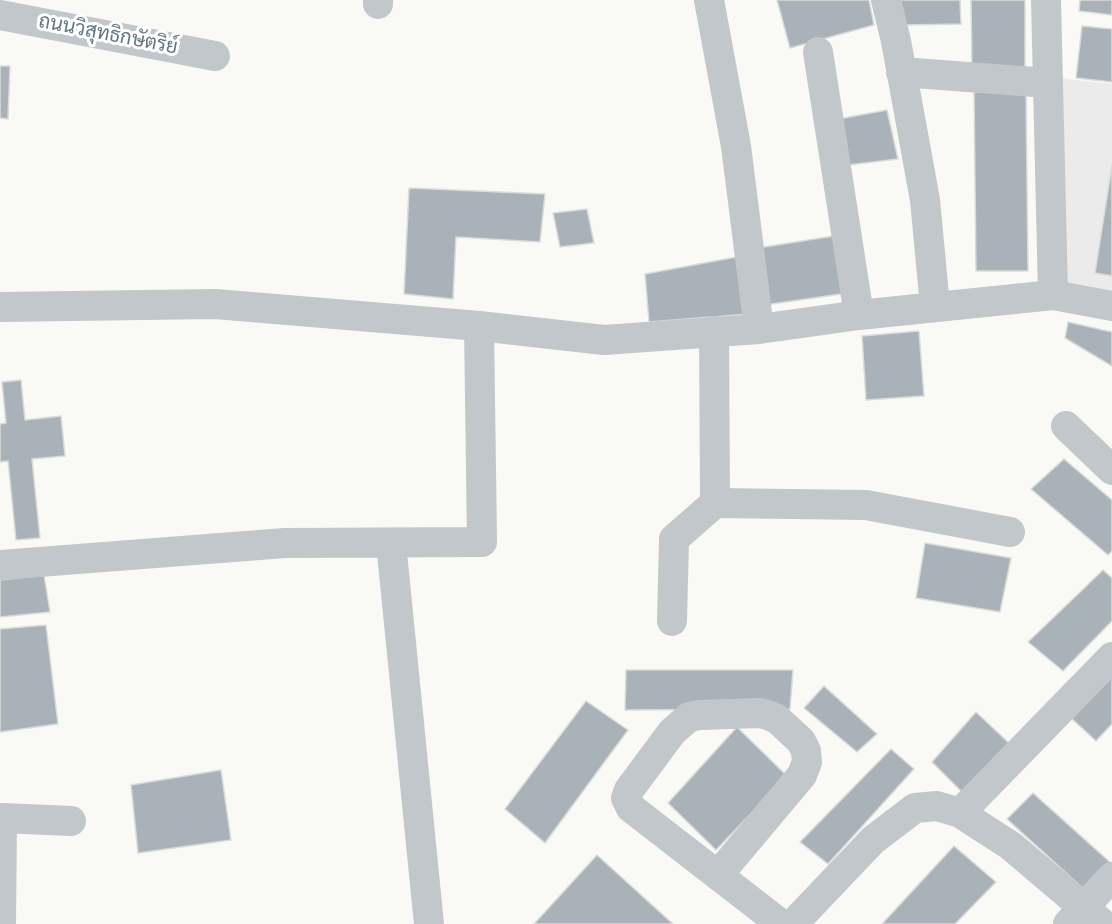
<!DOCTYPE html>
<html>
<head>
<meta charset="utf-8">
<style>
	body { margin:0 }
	canvas { display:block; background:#f9f9f6 }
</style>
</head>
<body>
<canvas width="1112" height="924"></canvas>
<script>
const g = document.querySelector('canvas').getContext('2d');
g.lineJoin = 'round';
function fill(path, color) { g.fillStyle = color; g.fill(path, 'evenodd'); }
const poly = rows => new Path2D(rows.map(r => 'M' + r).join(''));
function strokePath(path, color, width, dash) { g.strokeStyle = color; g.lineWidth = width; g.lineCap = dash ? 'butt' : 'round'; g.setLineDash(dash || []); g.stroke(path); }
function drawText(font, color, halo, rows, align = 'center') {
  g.font = font + ' "Varela Round",Sarabun,sans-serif'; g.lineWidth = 6; g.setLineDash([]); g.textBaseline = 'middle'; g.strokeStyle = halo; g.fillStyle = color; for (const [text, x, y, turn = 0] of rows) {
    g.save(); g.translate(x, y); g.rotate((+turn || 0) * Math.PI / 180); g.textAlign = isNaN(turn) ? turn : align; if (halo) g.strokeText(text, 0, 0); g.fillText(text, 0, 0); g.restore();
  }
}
const built = poly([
	[1057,78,1112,84,1112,299,1060,289]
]);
const building = poly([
	[777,0,869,0,874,25,790,48,777,0],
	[895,0,960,0,961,24,903,25,895,0],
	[971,0,1025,0,1025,74,972,75,971,0],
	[1080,0,1112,0,1112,15,1079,11,1080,0],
	[1082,26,1112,29,1112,82,1076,78,1082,26],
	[0,66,10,66,8,119,0,118,0,66],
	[974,92,1026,93,1028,271,976,271,974,92],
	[887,110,898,159,848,165,839,119,887,110],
	[1112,165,1112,276,1095,273,1112,165],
	[409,188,545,194,540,242,456,237,453,299,404,294,409,188],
	[587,209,594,243,560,247,553,213,587,209],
	[846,234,855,292,765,305,758,248,846,234],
	[742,256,749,314,649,322,645,274,742,256],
	[1068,322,1112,332,1112,366,1065,338,1068,322],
	[919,331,924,396,866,400,862,336,919,331],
	[21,380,25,420,61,416,65,456,32,459,40,538,16,540,8,461,0,462,0,424,6,423,2,382,21,380],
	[1064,459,1112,500,1112,551,1108,555,1031,489,1064,459],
	[925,543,1011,558,1000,612,916,598,925,543],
	[1103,570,1112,578,1112,621,1063,671,1028,642,1103,570],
	[44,575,50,612,0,617,0,580,44,575],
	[46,625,58,724,0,732,0,629,46,625],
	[626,670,793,670,790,709,625,710,626,670],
	[1112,677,1112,724,1096,741,1070,717,1112,677],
	[824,686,877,734,857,752,804,708,824,686],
	[586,701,628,730,545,843,505,809,586,701],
	[976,712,1010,744,962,792,932,762,976,712],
	[737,727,787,776,716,850,668,803,737,727],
	[891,749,914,769,828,864,800,842,891,749],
	[221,770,231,840,138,853,131,785,221,770],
	[1033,793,1112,864,1087,892,1007,819,1033,793],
	[954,846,996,882,955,924,882,924,954,846],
	[597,855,673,924,534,924,597,855]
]);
const minor = poly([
	[709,0,736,146,759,329],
	[886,0,896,41,925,200,935,306],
	[1046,0,1053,295],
	[378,4,378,0],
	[0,15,215,56],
	[818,52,859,315],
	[901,72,1048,83],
	[0,307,215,304,479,326,604,340,759,329,859,315,1053,295,1112,306],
	[714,331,715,503],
	[1066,426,1112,470],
	[391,543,429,924],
	[0,565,285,543,482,542,479,326],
	[672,621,674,539,715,503,866,505,1010,532],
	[960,813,1112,657],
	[718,875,802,775,807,762,806,751,801,741,777,719,768,715,760,713,699,715,689,717,672,732,629,790,626,798,631,808,781,924],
	[1,924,2,818,71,821],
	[793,924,873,840,915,808,937,806,960,813,1011,846,1103,924],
	[1068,924,1112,877]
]);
const streetNames = [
	["ถนนวิสุทธิกษัตริย์",108,35,11]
];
fill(built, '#eaebea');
fill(building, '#a9b2b9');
strokePath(building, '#dbdbd9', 1.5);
strokePath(minor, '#c2c7cb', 30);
drawText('20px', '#637683', '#fff', streetNames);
</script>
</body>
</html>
